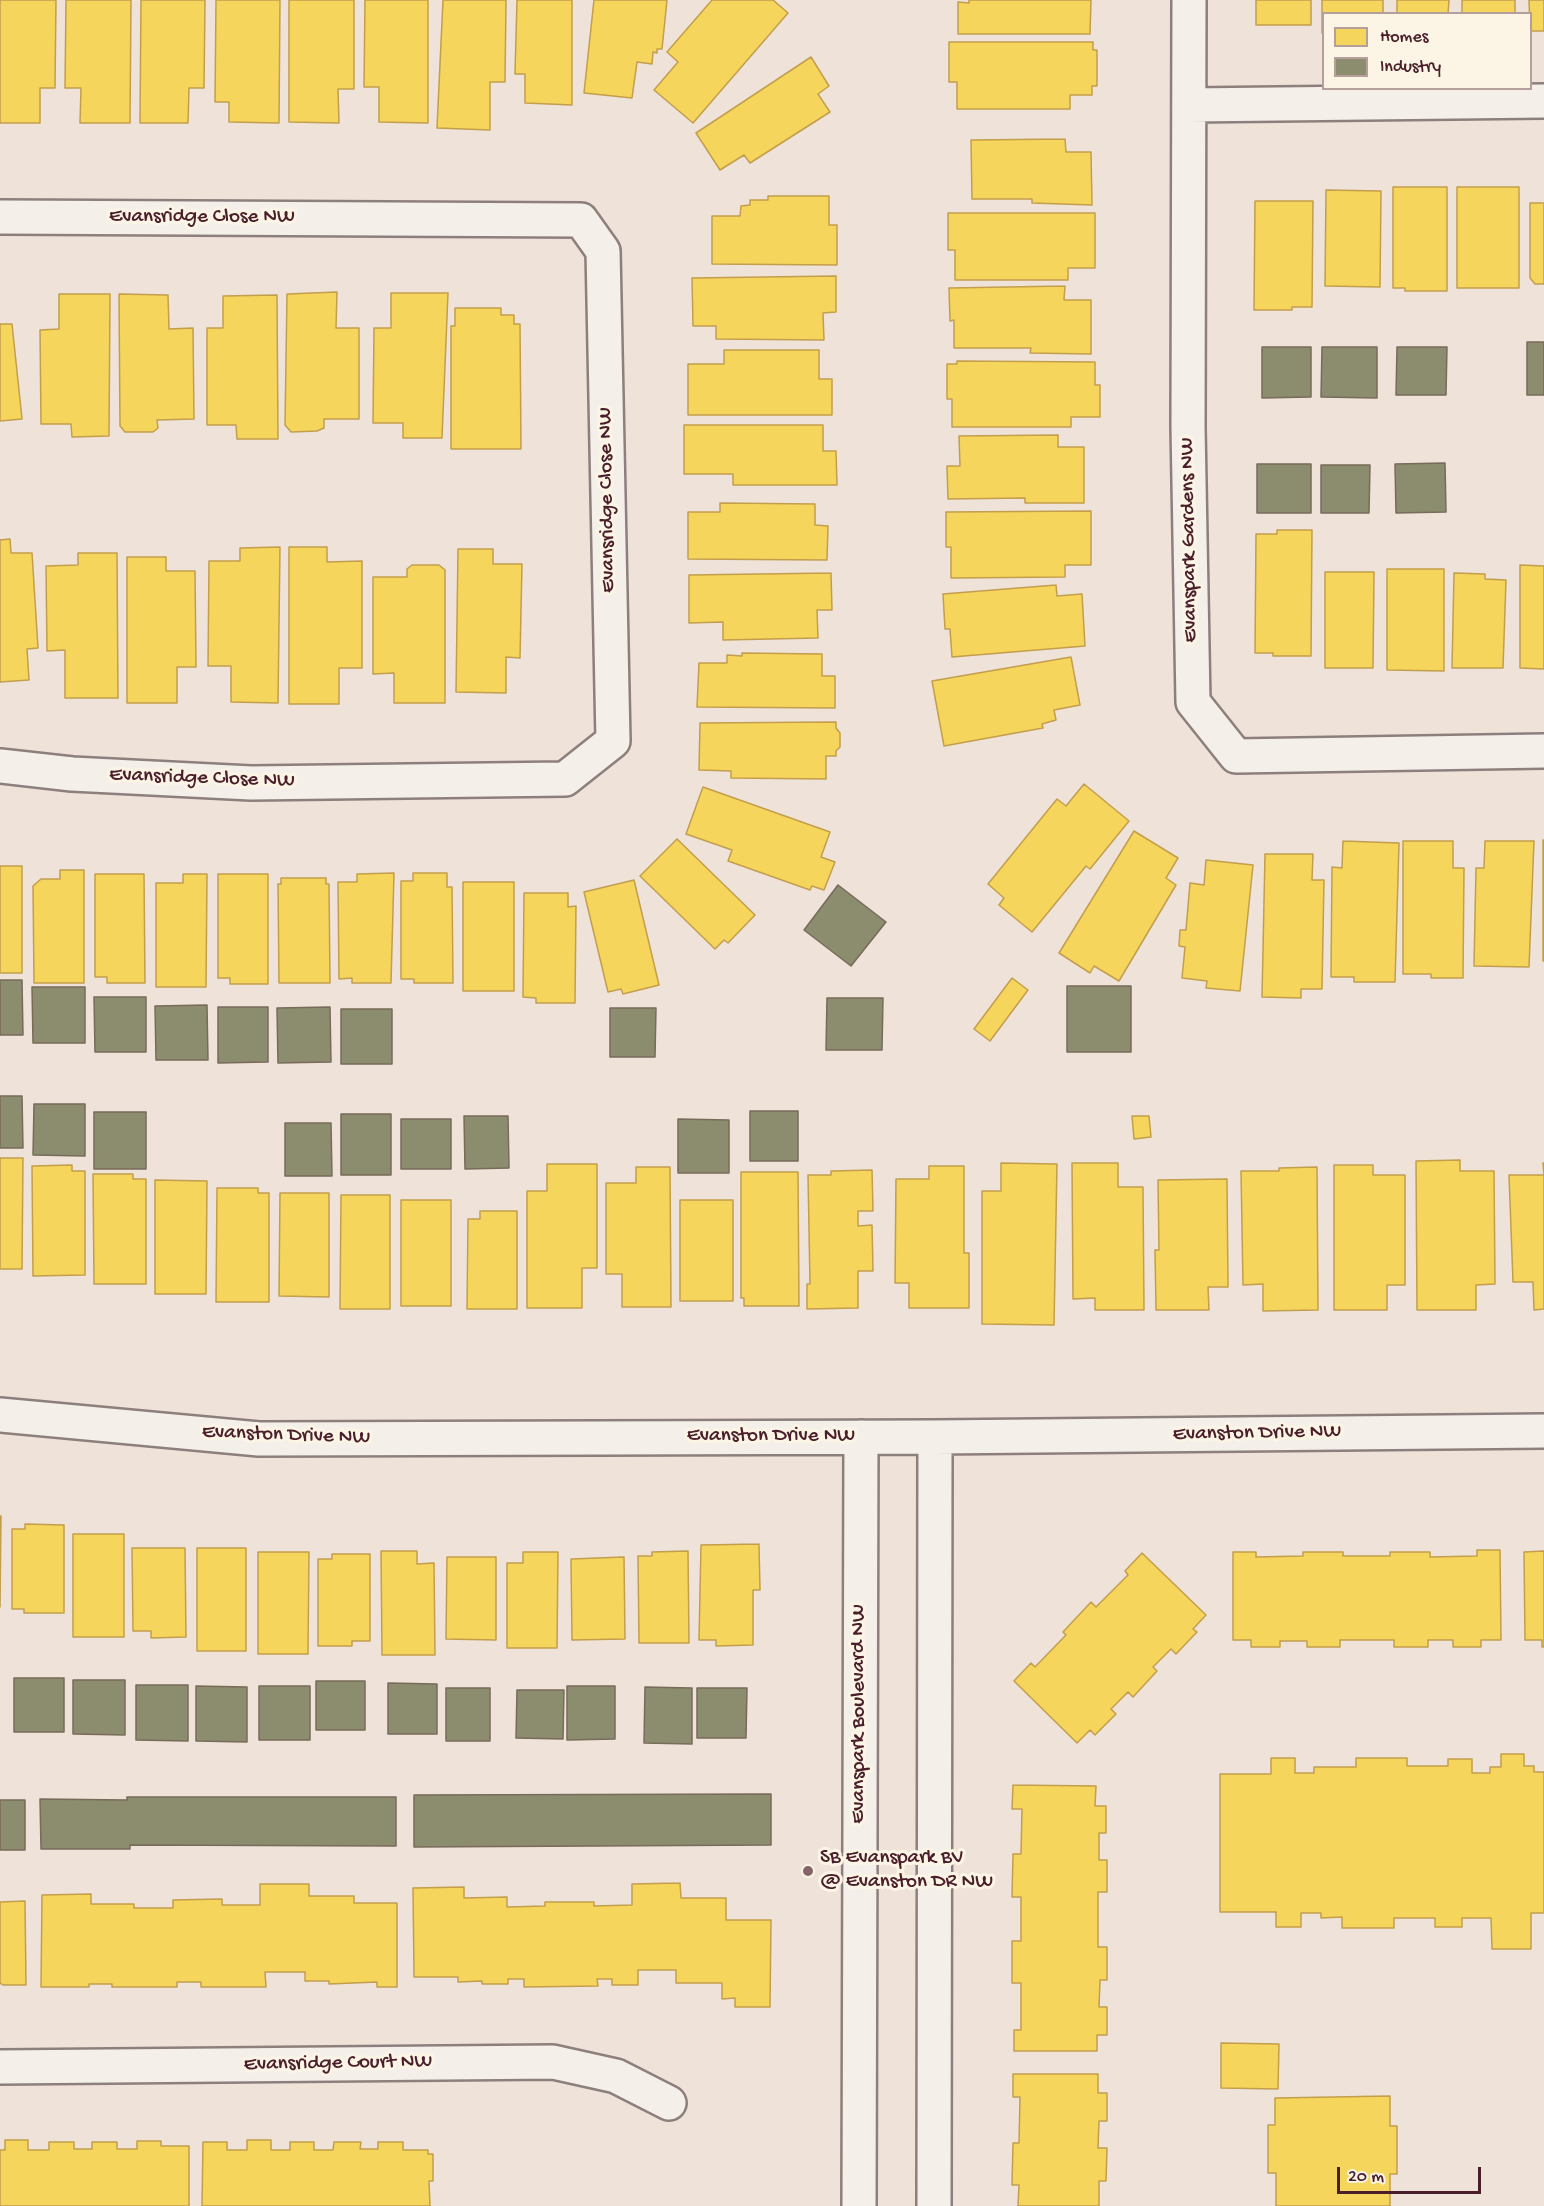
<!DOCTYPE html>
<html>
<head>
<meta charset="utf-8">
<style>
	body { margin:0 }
	#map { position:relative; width:1544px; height:2206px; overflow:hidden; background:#efe3d9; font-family:"Gochi Hand",sans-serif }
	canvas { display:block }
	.legend { position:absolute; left:1322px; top:12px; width:210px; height:78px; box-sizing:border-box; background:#fcf5e5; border:2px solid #b59f9b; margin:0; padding:8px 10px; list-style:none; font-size:18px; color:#4a1f2b }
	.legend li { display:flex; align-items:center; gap:12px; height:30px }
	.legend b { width:30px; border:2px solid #b59f9b }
	.scale { position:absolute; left:1337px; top:2167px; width:144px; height:27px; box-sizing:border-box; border:3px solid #4a1f2b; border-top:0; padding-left:8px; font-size:18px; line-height:21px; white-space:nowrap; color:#4a1f2b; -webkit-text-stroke:4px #fcf5e5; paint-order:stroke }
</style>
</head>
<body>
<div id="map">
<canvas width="1544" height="2206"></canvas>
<ul class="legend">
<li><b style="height:16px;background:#f6d55c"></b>Homes</li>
<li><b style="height:16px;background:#8c8c6e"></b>Industry</li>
</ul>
<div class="scale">20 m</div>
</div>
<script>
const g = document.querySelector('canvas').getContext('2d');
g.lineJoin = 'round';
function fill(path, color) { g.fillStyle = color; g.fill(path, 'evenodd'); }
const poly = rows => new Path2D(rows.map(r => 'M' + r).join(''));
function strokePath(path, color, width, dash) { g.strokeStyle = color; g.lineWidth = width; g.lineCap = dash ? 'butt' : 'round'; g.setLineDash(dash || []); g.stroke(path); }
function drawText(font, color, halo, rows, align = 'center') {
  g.font = font + ' "Gochi Hand",sans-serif'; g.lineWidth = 6; g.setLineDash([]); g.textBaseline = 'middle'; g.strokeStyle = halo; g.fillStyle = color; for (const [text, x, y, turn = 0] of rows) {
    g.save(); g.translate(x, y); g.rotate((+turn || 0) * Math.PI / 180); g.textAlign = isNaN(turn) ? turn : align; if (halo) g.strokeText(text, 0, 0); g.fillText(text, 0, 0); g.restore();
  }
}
const homes = poly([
	[0,0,56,0,55,88,40,88,40,123,0,123,0,0],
	[66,0,131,0,130,123,80,123,81,88,65,88,66,0],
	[141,0,205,0,204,88,189,88,188,123,140,123,141,0],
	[216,0,280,0,279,123,229,122,229,102,215,102,216,0],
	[289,0,354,0,354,89,338,89,339,123,289,122,289,0],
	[365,0,428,0,428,123,379,122,379,87,364,87,365,0],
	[443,0,506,0,505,82,490,82,490,130,437,128,443,0],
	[517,0,572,0,572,105,525,103,525,74,515,74,517,0],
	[594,0,667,0,662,49,657,49,657,53,653,52,652,64,637,62,632,98,584,93,594,0],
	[712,0,773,0,788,13,693,123,654,90,678,62,667,52,712,0],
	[969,0,1091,0,1090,34,958,34,958,2,969,3,969,0],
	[1256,0,1311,0,1311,25,1256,25,1256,0],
	[1322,0,1383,0,1383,14,1324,14,1324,33,1322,33,1322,0],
	[1397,0,1449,0,1448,14,1397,14,1397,0],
	[1462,0,1515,0,1515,14,1462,14,1462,0],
	[1529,0,1544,0,1544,31,1530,31,1529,0],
	[949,42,1093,42,1093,50,1097,50,1097,86,1092,86,1092,95,1070,95,1070,109,957,109,957,82,949,82,949,42],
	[811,57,829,86,818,94,830,112,750,163,744,155,720,170,696,133,811,57],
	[1065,139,1066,152,1091,152,1092,205,1032,203,1032,199,972,199,971,140,1065,139],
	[1393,187,1447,187,1447,291,1405,291,1405,288,1393,288,1393,187],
	[1457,187,1519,187,1519,288,1457,288,1457,187],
	[1326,190,1381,191,1380,287,1325,286,1326,190],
	[768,196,829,196,829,225,837,225,837,265,712,264,712,216,740,216,741,206,750,205,750,200,768,200,768,196],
	[1255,201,1313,201,1312,307,1292,307,1292,310,1254,310,1255,201],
	[1530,203,1544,203,1544,284,1535,284,1530,278,1530,203],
	[948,213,1095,213,1095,268,1068,268,1068,280,955,280,955,250,948,250,948,213],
	[836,276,836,312,823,313,824,340,716,339,716,326,693,326,692,278,836,276],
	[1065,286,1064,300,1091,300,1091,354,1030,353,1031,348,954,348,954,320,950,321,949,288,1065,286],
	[337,292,336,328,359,328,359,419,324,419,324,428,317,431,291,432,285,425,287,294,337,292],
	[391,293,448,293,442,438,403,438,403,423,373,423,374,328,391,328,391,293],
	[59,294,110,294,109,436,72,437,71,424,41,424,40,330,59,329,59,294],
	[119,294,168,295,169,329,193,328,194,419,157,420,158,428,153,432,125,432,120,426,119,294],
	[277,295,278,439,237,439,236,425,207,425,207,328,223,328,223,296,277,295],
	[455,308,501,308,501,315,514,315,514,324,520,324,521,449,451,449,451,326,455,326,455,308],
	[0,324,12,324,22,419,0,421,0,324],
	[724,350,819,350,819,379,832,379,832,415,688,415,688,364,724,364,724,350],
	[957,361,1095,362,1095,385,1100,385,1100,417,1071,417,1071,427,952,427,952,399,947,399,947,364,957,364,957,361],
	[684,425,823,425,823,451,836,451,837,485,733,485,733,474,684,474,684,425],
	[1058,435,1058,447,1084,447,1084,503,1025,503,1025,498,948,499,947,466,960,466,959,436,1058,435],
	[720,503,815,504,815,525,828,526,827,560,688,559,688,512,720,512,720,503],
	[1091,511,1091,565,1065,565,1065,577,951,578,951,547,946,547,946,512,1091,511],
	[1277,530,1312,530,1311,656,1273,656,1273,653,1255,653,1256,534,1277,534,1277,530],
	[10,539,11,553,32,553,38,648,27,649,29,680,0,682,0,540,10,539],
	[280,547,278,703,231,702,231,666,208,666,209,561,240,561,240,548,280,547],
	[289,547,327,547,327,562,362,561,362,668,339,668,339,704,289,704,289,547],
	[458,549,493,549,493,564,522,564,520,658,506,657,506,693,456,692,458,549],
	[78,553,117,553,118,698,65,698,65,650,47,651,46,566,78,565,78,553],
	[127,557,166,557,166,571,195,571,196,667,177,667,177,703,127,703,127,557],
	[412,565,439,565,445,570,445,703,394,703,394,673,373,674,373,577,407,577,407,569,412,565],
	[1520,565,1544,566,1544,669,1520,668,1520,565],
	[1387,569,1444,569,1444,671,1387,670,1387,569],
	[1325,572,1374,572,1373,668,1325,668,1325,572],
	[831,573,832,610,817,610,818,638,723,640,723,622,689,623,689,575,831,573],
	[1454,573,1485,574,1485,579,1506,580,1503,668,1452,668,1454,573],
	[1056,585,1057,596,1082,594,1085,646,952,657,950,629,945,629,943,594,1056,585],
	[742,653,822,654,822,676,835,676,835,708,697,707,699,663,727,663,727,655,742,656,742,653],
	[1071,657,1080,705,1054,710,1056,720,1042,724,1043,728,944,746,932,681,1071,657],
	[836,722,836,728,840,733,840,747,836,751,836,756,826,756,826,779,731,778,731,771,699,770,700,723,836,722],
	[1084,784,1129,821,1090,869,1086,866,1032,932,999,905,1004,898,988,884,1057,799,1066,806,1084,784],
	[703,787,830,832,821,857,835,862,824,890,812,886,810,890,728,861,732,850,686,834,703,787],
	[1134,831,1178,858,1166,878,1176,885,1119,981,1094,966,1090,973,1059,953,1134,831],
	[677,839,755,915,728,943,724,940,715,949,640,876,677,839],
	[1543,840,1544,840,1544,961,1543,961,1543,840],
	[1343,841,1399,843,1395,982,1354,982,1354,977,1331,977,1332,867,1342,868,1343,841],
	[1403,841,1453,841,1453,868,1464,868,1463,978,1431,978,1431,974,1403,974,1403,841],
	[1485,841,1534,841,1529,967,1474,966,1476,868,1484,868,1485,841],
	[1265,854,1313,854,1312,880,1324,880,1322,989,1301,989,1301,998,1262,997,1265,854],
	[1206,860,1253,865,1240,991,1206,988,1207,981,1182,978,1185,947,1179,946,1180,930,1186,930,1190,883,1204,885,1206,860],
	[0,866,22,866,22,973,0,973,0,866],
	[60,870,84,870,84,983,34,983,33,886,41,879,60,879,60,870],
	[394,873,391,983,352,983,352,978,339,979,338,882,357,882,357,874,394,873],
	[413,873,447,873,447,887,452,887,453,983,414,983,414,979,401,979,401,881,413,881,413,873],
	[95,874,144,874,145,983,107,983,107,977,95,977,95,874],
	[183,874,207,874,206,987,156,987,156,883,183,883,183,874],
	[218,874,268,874,268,984,230,984,230,978,218,978,218,874],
	[281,878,326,878,326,884,329,884,330,983,279,983,278,884,281,884,281,878],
	[634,880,659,985,623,994,621,989,608,992,584,892,634,880],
	[463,882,514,882,514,991,463,991,463,882],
	[524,893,568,893,568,907,576,906,575,1003,536,1003,536,998,523,997,524,893],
	[1012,978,1028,990,990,1041,974,1029,1012,978],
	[1132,1116,1149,1116,1151,1137,1134,1139,1132,1116],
	[0,1158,23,1158,22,1269,0,1269,0,1158],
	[1460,1160,1460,1171,1494,1171,1495,1284,1476,1285,1476,1310,1417,1310,1416,1161,1460,1160],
	[1001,1163,1057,1164,1054,1325,982,1324,982,1191,1001,1191,1001,1163],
	[1072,1163,1118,1163,1118,1187,1143,1187,1144,1310,1095,1310,1095,1298,1073,1299,1072,1163],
	[1543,1163,1544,1163,1544,1309,1534,1310,1533,1282,1513,1282,1509,1175,1544,1175,1543,1163],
	[547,1164,597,1164,597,1268,582,1268,582,1308,527,1308,527,1191,547,1191,547,1164],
	[72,1165,72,1171,85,1171,85,1275,33,1276,32,1166,72,1165],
	[1334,1165,1373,1165,1373,1175,1405,1175,1405,1285,1387,1285,1387,1310,1334,1310,1334,1165],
	[929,1166,964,1166,964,1253,969,1253,969,1308,909,1308,909,1283,895,1283,896,1179,929,1179,929,1166],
	[636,1167,670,1167,671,1307,622,1307,622,1274,606,1274,606,1183,636,1183,636,1167],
	[1317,1167,1318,1310,1263,1311,1263,1284,1243,1285,1241,1171,1279,1171,1279,1168,1317,1167],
	[872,1170,873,1211,858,1211,858,1226,872,1225,873,1271,858,1271,858,1308,807,1309,807,1284,810,1284,808,1175,831,1175,831,1171,872,1170],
	[741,1172,798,1172,799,1306,744,1306,744,1298,741,1298,741,1172],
	[93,1174,133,1174,133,1179,146,1179,146,1284,94,1284,93,1174],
	[1227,1179,1228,1287,1208,1287,1209,1310,1156,1310,1155,1250,1159,1250,1158,1180,1227,1179],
	[155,1180,207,1181,206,1294,155,1294,155,1180],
	[217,1188,258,1188,258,1193,269,1193,269,1302,216,1302,217,1188],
	[280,1193,329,1193,329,1297,279,1296,280,1193],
	[341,1195,390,1195,390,1309,340,1309,341,1195],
	[401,1200,451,1200,451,1306,401,1306,401,1200],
	[680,1200,733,1200,733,1301,680,1301,680,1200],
	[480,1211,517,1211,517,1309,467,1309,468,1219,480,1219,480,1211],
	[0,1516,1,1516,0,1607,0,1516],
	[25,1524,64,1525,64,1613,24,1613,24,1609,12,1609,12,1529,25,1529,25,1524],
	[73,1534,124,1534,124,1637,73,1637,73,1534],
	[759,1544,760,1590,753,1590,753,1645,716,1646,716,1640,699,1640,701,1545,759,1544],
	[132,1548,185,1548,186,1637,151,1638,151,1631,133,1631,132,1548],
	[197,1548,246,1548,246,1651,197,1651,197,1548],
	[1477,1550,1500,1550,1501,1640,1481,1640,1481,1647,1453,1647,1453,1640,1428,1640,1428,1647,1394,1647,1394,1640,1340,1640,1340,1647,1307,1647,1307,1641,1280,1641,1280,1647,1251,1647,1251,1640,1233,1640,1233,1552,1256,1552,1256,1557,1303,1556,1303,1552,1343,1552,1343,1556,1390,1556,1390,1552,1430,1552,1430,1557,1477,1556,1477,1550],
	[381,1551,417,1551,417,1564,434,1563,435,1655,382,1655,381,1551],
	[688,1551,689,1643,639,1643,638,1556,652,1556,652,1552,688,1551],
	[1544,1551,1544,1647,1542,1647,1542,1640,1525,1640,1524,1552,1544,1551],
	[258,1552,309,1552,308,1654,258,1654,258,1552],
	[523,1552,558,1552,557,1648,507,1648,507,1563,523,1563,523,1552],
	[1142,1553,1206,1615,1193,1629,1197,1632,1176,1654,1171,1649,1153,1667,1157,1671,1133,1697,1128,1692,1111,1709,1116,1714,1095,1735,1090,1730,1077,1743,1014,1681,1031,1663,1035,1667,1066,1635,1063,1632,1091,1602,1096,1607,1128,1575,1125,1571,1142,1553],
	[332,1554,370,1554,370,1641,352,1641,352,1646,318,1646,318,1559,332,1559,332,1554],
	[447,1557,496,1557,496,1640,446,1639,447,1557],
	[624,1557,625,1639,572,1640,571,1559,624,1557],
	[1501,1754,1524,1754,1524,1766,1534,1766,1534,1772,1544,1772,1544,1913,1531,1913,1531,1949,1492,1949,1491,1918,1462,1918,1462,1927,1435,1927,1435,1918,1394,1918,1394,1928,1342,1928,1342,1917,1321,1918,1321,1913,1301,1913,1301,1927,1276,1927,1276,1912,1220,1912,1220,1774,1271,1774,1271,1758,1295,1758,1295,1773,1314,1773,1314,1767,1356,1767,1356,1758,1407,1758,1407,1766,1448,1766,1448,1759,1472,1759,1472,1773,1490,1773,1490,1767,1501,1767,1501,1754],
	[1013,1785,1096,1786,1095,1806,1106,1806,1106,1833,1099,1833,1099,1860,1107,1860,1107,1892,1098,1892,1098,1947,1107,1947,1107,1980,1100,1980,1099,2007,1107,2007,1107,2035,1097,2035,1097,2051,1014,2051,1014,2030,1021,2030,1021,1983,1012,1983,1012,1941,1021,1941,1021,1897,1012,1897,1013,1854,1021,1854,1022,1809,1012,1809,1013,1785],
	[680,1883,681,1898,726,1898,726,1920,771,1920,770,2007,735,2007,735,1998,722,1999,722,1983,676,1983,676,1970,638,1970,638,1985,612,1985,612,1979,597,1979,598,1986,524,1987,524,1979,508,1979,508,1984,482,1984,482,1981,458,1982,458,1977,414,1977,413,1888,464,1887,464,1898,507,1897,507,1907,545,1906,545,1902,594,1902,594,1906,632,1905,632,1884,680,1883],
	[260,1884,309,1884,309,1896,354,1896,354,1903,397,1903,397,1987,377,1987,377,1982,329,1984,329,1981,305,1981,305,1972,265,1972,266,1987,201,1987,201,1982,177,1982,177,1987,112,1987,112,1984,89,1984,89,1987,41,1987,42,1895,91,1894,91,1904,134,1904,134,1908,173,1908,173,1900,222,1899,222,1905,260,1905,260,1884],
	[25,1901,26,1985,3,1985,0,1983,0,1902,25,1901],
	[1221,2043,1279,2044,1278,2089,1221,2088,1221,2043],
	[1013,2074,1098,2074,1098,2093,1107,2093,1107,2121,1099,2121,1098,2148,1107,2148,1106,2181,1099,2181,1099,2206,1018,2206,1019,2185,1012,2185,1013,2143,1019,2143,1020,2097,1013,2097,1013,2074],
	[1390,2096,1390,2126,1397,2126,1397,2174,1390,2174,1390,2206,1276,2206,1276,2173,1268,2173,1268,2125,1275,2125,1275,2098,1390,2096],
	[5,2140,28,2140,28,2150,49,2150,49,2142,74,2142,74,2149,92,2149,92,2142,117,2142,117,2149,137,2149,137,2141,161,2141,161,2146,189,2146,189,2206,0,2206,0,2150,5,2150,5,2140],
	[247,2140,271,2140,271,2150,290,2150,290,2142,314,2142,314,2150,333,2150,334,2142,361,2142,360,2149,378,2149,378,2142,403,2142,403,2150,428,2150,428,2154,433,2154,433,2181,429,2181,430,2206,202,2206,203,2142,227,2142,227,2150,247,2150,247,2140]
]);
const industry = poly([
	[1527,342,1544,342,1544,395,1527,395,1527,342],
	[1262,347,1311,347,1311,397,1262,398,1262,347],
	[1322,347,1377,347,1377,398,1321,397,1322,347],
	[1397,347,1447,347,1446,395,1396,395,1397,347],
	[1445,463,1446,512,1396,513,1395,464,1445,463],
	[1257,464,1311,464,1311,513,1257,513,1257,464],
	[1321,465,1370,465,1369,513,1321,513,1321,465],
	[838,885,886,922,851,966,804,930,838,885],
	[0,980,22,980,23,1035,0,1035,0,980],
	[1067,986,1131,986,1131,1052,1067,1052,1067,986],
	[32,987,85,987,85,1043,33,1043,32,987],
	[94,997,146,997,146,1052,95,1052,94,997],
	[827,998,883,998,882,1050,826,1050,827,998],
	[207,1005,208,1060,156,1060,155,1006,207,1005],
	[218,1007,268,1007,268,1062,218,1063,218,1007],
	[330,1007,331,1062,278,1063,277,1008,330,1007],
	[610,1008,656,1008,655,1057,610,1057,610,1008],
	[341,1009,392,1009,392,1064,341,1064,341,1009],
	[0,1096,22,1096,23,1148,0,1148,0,1096],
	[34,1104,85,1104,85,1156,33,1155,34,1104],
	[750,1111,798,1111,798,1161,750,1161,750,1111],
	[94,1112,146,1112,146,1169,94,1169,94,1112],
	[341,1114,391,1114,391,1175,341,1175,341,1114],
	[464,1116,508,1116,509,1168,465,1169,464,1116],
	[401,1119,451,1119,451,1169,401,1169,401,1119],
	[678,1119,729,1120,729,1173,678,1173,678,1119],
	[285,1123,331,1123,332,1176,285,1176,285,1123],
	[14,1678,64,1678,64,1732,14,1732,14,1678],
	[73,1680,125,1680,125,1735,73,1734,73,1680],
	[316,1681,365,1681,365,1730,316,1730,316,1681],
	[388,1683,437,1684,437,1734,388,1734,388,1683],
	[136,1685,188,1685,188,1741,136,1740,136,1685],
	[196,1686,247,1687,247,1742,196,1741,196,1686],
	[259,1686,310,1686,310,1740,259,1740,259,1686],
	[567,1686,615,1686,615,1739,567,1740,567,1686],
	[645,1687,692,1688,692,1744,644,1743,645,1687],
	[446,1688,490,1688,490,1741,446,1741,446,1688],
	[697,1688,747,1688,746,1738,697,1738,697,1688],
	[517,1690,564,1690,563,1739,516,1738,517,1690],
	[771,1794,771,1845,414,1847,414,1795,771,1794],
	[127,1797,396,1797,396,1846,130,1845,130,1849,41,1849,40,1799,127,1800,127,1797],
	[0,1800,25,1800,25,1850,0,1850,0,1800]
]);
const street = poly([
	[1189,0,1188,427,1193,702,1236,756,1544,751],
	[1189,105,1544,101],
	[0,217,581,220,603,251,613,741,565,779,251,783,72,774,0,766],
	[0,2067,553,2062,616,2076,669,2103]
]);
const secondary = poly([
	[0,1415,259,1439,935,1437,1544,1431],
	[859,2206,861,1437],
	[934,2206,935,1437]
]);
const markers = [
	[808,1871,6,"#846468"]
];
const streetNames = [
	["Evansridge Close NW",202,218],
	["Evansridge Close NW",608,500,-91],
	["Evanspark Gardens NW",1190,540,-91],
	["Evansridge Close NW",202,779,2],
	["Evanston Drive NW",1257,1434,-1],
	["Evanston Drive NW",286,1436,2],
	["Evanston Drive NW",771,1437],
	["Evanspark Boulevard NW",860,1714,-90],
	["Evansridge Court NW",338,2064,-1]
];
const poiNames = [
	["SB Evanspark BV",820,1859],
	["@ Evanston DR NW",820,1883]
];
fill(homes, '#f6d55c');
strokePath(homes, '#c29e4d', 1.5);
fill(industry, '#8c8c6e');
strokePath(industry, '#786b5a', 1.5);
strokePath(street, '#8d7f7d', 38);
strokePath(secondary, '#8d7f7d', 38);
strokePath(street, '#f4f0e9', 33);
strokePath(secondary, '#f4f0e9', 33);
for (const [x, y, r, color] of markers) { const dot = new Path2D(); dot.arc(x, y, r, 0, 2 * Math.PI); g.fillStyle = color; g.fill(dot); strokePath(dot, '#fcf5e5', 2); }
drawText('21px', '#4a1f2b', '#fcf5e5', streetNames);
drawText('21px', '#4a1f2b', '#fcf5e5', poiNames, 'left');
</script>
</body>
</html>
